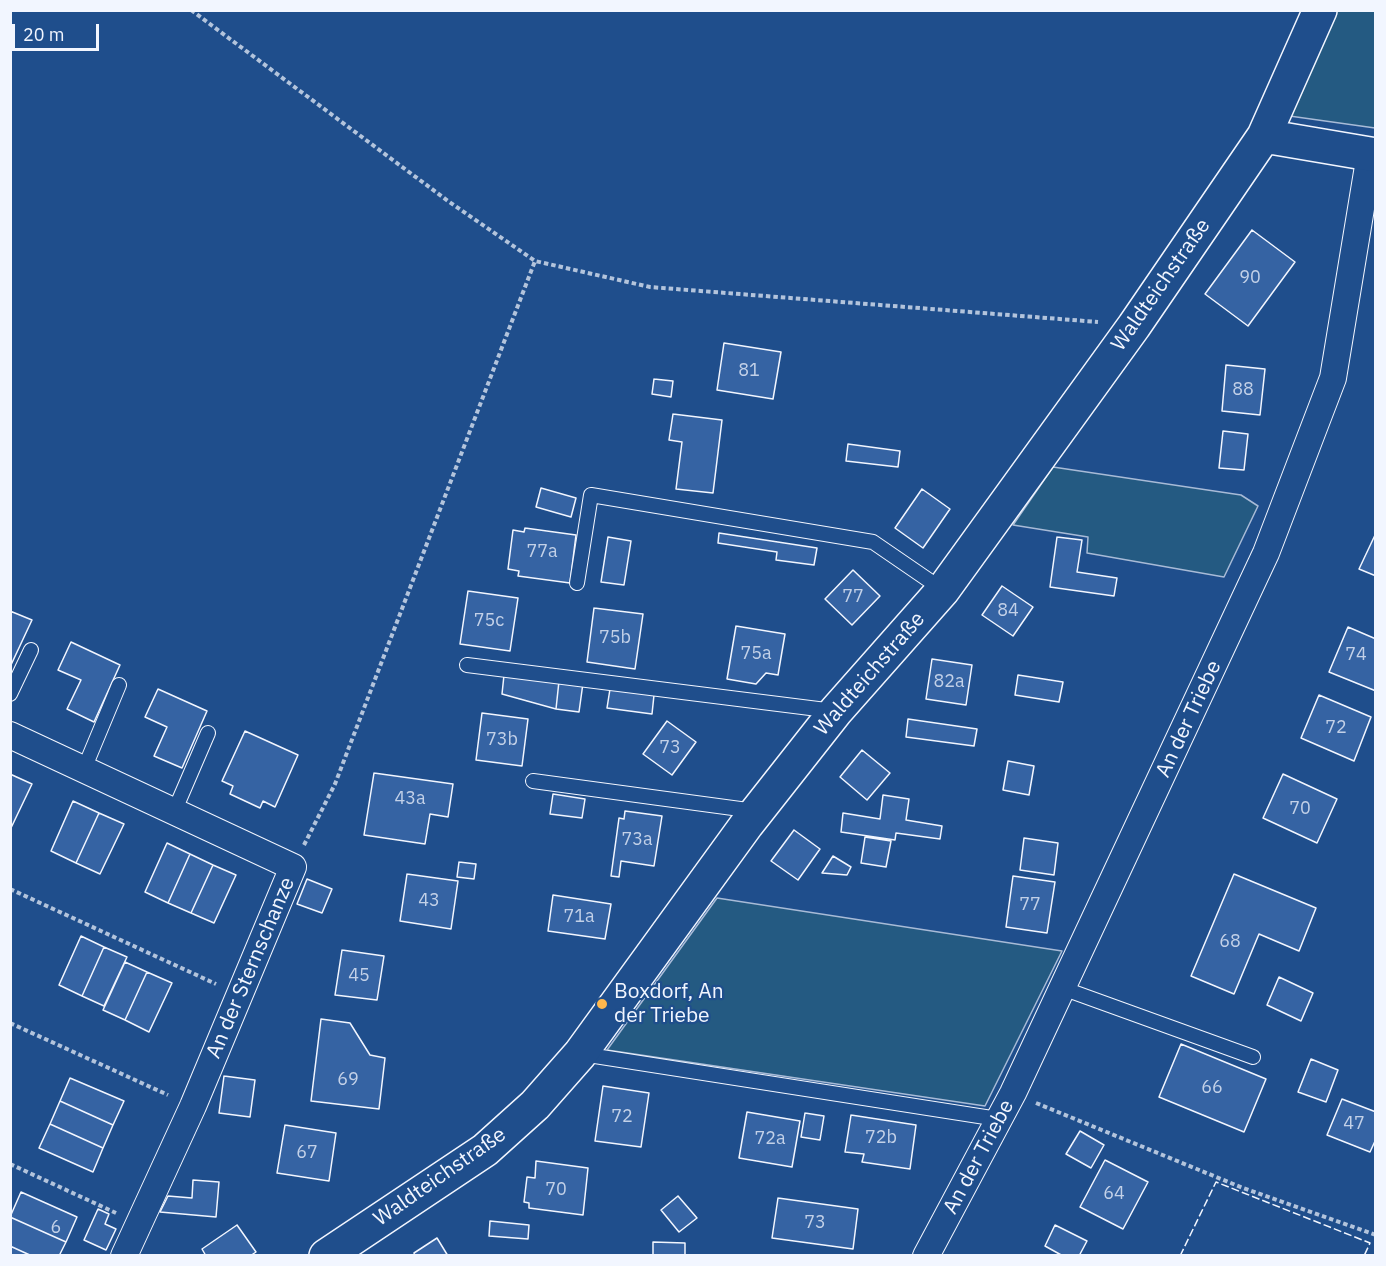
<!DOCTYPE html>
<html>
<head>
<meta charset="utf-8">
<style>
	body { margin:0 }
	#map { position:relative; width:1386px; height:1266px; overflow:hidden; background:#1f4e8c; font-family:"IBM Plex Sans",sans-serif }
	canvas { display:block }
	.frame { position:absolute; inset:0; border:12px solid #f2f6ff; pointer-events:none }
	.scale { position:absolute; left:12px; top:24px; width:87px; height:27px; box-sizing:border-box; border:3px solid #f2f6ff; border-top:0; padding-left:8px; font-size:18px; line-height:21px; white-space:nowrap; color:#f2f6ff; -webkit-text-stroke:4px #1f4e8c; paint-order:stroke }
</style>
</head>
<body>
<div id="map">
<canvas width="1386" height="1266"></canvas>
<div class="frame"></div>
<div class="scale">20 m</div>
</div>
<script>
const g = document.querySelector('canvas').getContext('2d');
g.lineJoin = 'round';
function fill(path, color) { g.fillStyle = color; g.fill(path, 'evenodd'); }
const poly = rows => new Path2D(rows.map(r => 'M' + r).join(''));
function strokePath(path, color, width, dash) { g.strokeStyle = color; g.lineWidth = width; g.lineCap = dash ? 'butt' : 'round'; g.setLineDash(dash || []); g.stroke(path); }
function drawText(font, color, halo, rows, align = 'center') {
  g.font = font + ' "IBM Plex Sans",sans-serif'; g.lineWidth = 4.5; g.setLineDash([]); g.textBaseline = 'middle'; g.strokeStyle = halo; g.fillStyle = color; for (const [text, x, y, turn = 0] of rows) {
    g.save(); g.translate(x, y); g.rotate((+turn || 0) * Math.PI / 180); g.textAlign = isNaN(turn) ? turn : align; if (halo) g.strokeText(text, 0, 0); g.fillText(text, 0, 0); g.restore();
  }
}
const green = poly([
	[1305,11,1375,11,1375,128,1261,112,1305,11],
	[1053,467,1241,495,1258,506,1224,577,1087,553,1088,537,1013,525,1053,467],
	[717,898,1062,951,985,1106,607,1050,717,898]
]);
const building = poly([
	[1252,230,1295,262,1248,326,1205,294,1252,230],
	[724,343,781,352,773,399,717,390,724,343],
	[1226,365,1265,369,1260,415,1222,411,1226,365],
	[654,379,673,381,671,397,652,394,654,379],
	[673,414,722,420,713,493,676,489,682,442,669,440,673,414],
	[1223,431,1248,434,1244,470,1219,468,1223,431],
	[848,444,900,451,898,467,846,461,848,444],
	[541,488,576,498,571,517,536,507,541,488],
	[922,489,950,509,923,548,895,528,922,489],
	[525,528,576,535,570,583,518,576,519,571,508,569,513,530,524,532,525,528],
	[719,533,817,548,814,565,776,560,777,552,718,543,719,533],
	[1376,533,1376,576,1359,569,1376,533],
	[608,537,631,541,624,585,601,582,608,537],
	[1057,537,1082,540,1077,572,1117,578,1114,596,1050,587,1057,537],
	[853,570,880,596,852,625,825,599,853,570],
	[1002,586,1033,607,1013,636,982,615,1002,586],
	[468,591,518,598,510,651,460,644,468,591],
	[594,608,643,614,635,669,587,662,594,608],
	[10,611,32,620,10,667,10,611],
	[736,626,785,634,778,675,766,673,756,684,727,679,736,626],
	[1348,627,1376,639,1376,691,1329,672,1348,627],
	[71,642,120,665,94,722,67,709,81,680,58,670,71,642],
	[932,659,972,665,966,705,926,699,932,659],
	[504,675,559,681,556,709,502,694,504,675],
	[1018,675,1063,682,1059,702,1015,695,1018,675],
	[559,681,583,683,579,712,556,709,559,681],
	[158,689,207,711,182,768,154,756,167,727,145,717,158,689],
	[610,689,654,695,652,714,607,708,610,689],
	[1319,695,1371,717,1354,761,1301,738,1319,695],
	[482,713,528,719,522,766,476,760,482,713],
	[908,719,977,729,974,746,906,737,908,719],
	[667,721,696,742,672,775,643,754,667,721],
	[245,731,298,755,275,807,263,801,260,808,230,794,233,786,222,781,245,731],
	[862,750,890,773,867,800,840,777,862,750],
	[1008,761,1034,766,1029,795,1003,790,1008,761],
	[374,773,453,784,448,817,430,814,425,844,364,835,374,773],
	[10,774,32,784,10,830,10,774],
	[1283,774,1337,799,1317,843,1263,818,1283,774],
	[553,794,585,799,582,818,550,814,553,794],
	[883,795,909,799,906,820,942,826,940,839,896,833,895,840,841,832,843,813,880,819,883,795],
	[73,801,99,813,76,863,51,851,73,801],
	[625,811,662,816,654,866,621,861,619,877,611,876,619,818,624,819,625,811],
	[99,813,124,824,100,874,76,863,99,813],
	[794,830,820,849,798,880,771,861,794,830],
	[865,837,891,841,886,867,861,863,865,837],
	[1024,838,1058,843,1054,875,1020,870,1024,838],
	[167,843,190,854,168,903,145,892,167,843],
	[190,854,213,865,191,913,168,903,190,854],
	[833,856,851,867,847,875,822,873,833,856],
	[459,862,476,864,474,879,457,877,459,862],
	[213,865,236,875,214,923,191,913,213,865],
	[407,874,458,881,451,929,400,921,407,874],
	[1234,874,1316,908,1299,951,1259,934,1234,994,1191,976,1234,874],
	[1013,876,1055,882,1047,933,1006,927,1013,876],
	[307,879,332,889,322,913,297,904,307,879],
	[553,895,611,904,605,939,548,931,553,895],
	[81,936,104,947,82,996,59,985,81,936],
	[104,947,127,957,104,1006,82,996,104,947],
	[342,950,384,956,377,1000,335,995,342,950],
	[125,962,147,972,125,1020,103,1010,125,962],
	[147,972,172,983,149,1032,125,1020,147,972],
	[1279,977,1313,993,1301,1021,1267,1005,1279,977],
	[321,1019,350,1023,370,1055,385,1058,379,1109,311,1101,321,1019],
	[1181,1044,1266,1079,1244,1132,1159,1097,1181,1044],
	[1311,1059,1338,1070,1326,1102,1298,1092,1311,1059],
	[224,1076,255,1080,250,1117,219,1113,224,1076],
	[70,1078,124,1101,113,1125,60,1101,70,1078],
	[603,1086,649,1093,641,1147,595,1141,603,1086],
	[1342,1099,1376,1112,1376,1139,1370,1152,1327,1135,1342,1099],
	[60,1101,113,1125,103,1148,50,1124,60,1101],
	[747,1112,800,1121,792,1167,739,1158,747,1112],
	[805,1113,824,1116,820,1140,801,1137,805,1113],
	[851,1115,916,1125,910,1169,862,1162,864,1154,845,1152,851,1115],
	[50,1124,103,1148,93,1172,39,1148,50,1124],
	[285,1125,336,1133,329,1181,277,1173,285,1125],
	[1080,1131,1104,1145,1091,1168,1066,1154,1080,1131],
	[1105,1160,1148,1182,1123,1229,1080,1207,1105,1160],
	[536,1161,588,1168,583,1215,529,1208,529,1203,524,1202,527,1177,535,1178,536,1161],
	[193,1180,219,1182,216,1217,160,1212,168,1196,192,1198,193,1180],
	[21,1192,77,1217,66,1242,10,1217,21,1192],
	[678,1196,697,1218,679,1232,661,1210,678,1196],
	[778,1198,858,1209,853,1249,772,1238,778,1198],
	[98,1209,109,1214,105,1224,116,1229,106,1250,84,1240,98,1209],
	[10,1217,66,1242,59,1256,32,1256,10,1246,10,1217],
	[490,1221,529,1225,528,1239,489,1236,490,1221],
	[237,1225,256,1252,250,1256,206,1256,202,1249,237,1225],
	[1055,1225,1087,1241,1079,1256,1063,1256,1045,1246,1055,1225],
	[437,1238,448,1256,415,1256,414,1253,437,1238],
	[653,1242,685,1243,685,1256,653,1256,653,1242],
	[10,1246,32,1256,10,1256,10,1246]
]);
const path = poly([
	[191,10,448,201,535,261,650,287,1098,322],
	[304,845,335,784,535,261],
	[10,889,216,984],
	[10,1023,168,1095],
	[1036,1103,1243,1188,1376,1235],
	[10,1164,116,1213]
]);
const lane = poly([
	[577,583,591,495,873,542,943,590],
	[467,665,834,711],
	[10,694,31,650],
	[84,769,119,685],
	[533,781,755,811],
	[174,812,208,733],
	[1062,988,1253,1057],
	[582,1054,998,1119]
]);
const street = poly([
	[10,735,293,867,193,1106,124,1256],
	[926,1256,1013,1093,1266,553,1333,378,1370,154]
]);
const secondary = poly([
	[1264,136,1376,155],
	[326,1256,485,1150,535,1105,580,1054,747,824,836,711,943,590,1134,326,1264,136,1320,10]
]);
const fence = poly([
	[1180,1256,1216,1182,1370,1243,1364,1256]
]);
const markers = [
	[602,1004,6,"#ffb74d"]
];
const numberNames = [
	["90",1250,278],
	["81",749,371],
	["88",1243,390],
	["77a",542,552],
	["77",853,597],
	["84",1008,611],
	["75c",489,621],
	["75b",615,638],
	["75a",756,654],
	["74",1356,655],
	["82a",949,682],
	["72",1336,728],
	["73b",502,740],
	["73",670,748],
	["43a",410,799],
	["70",1300,809],
	["73a",637,840],
	["43",429,901],
	["77",1030,905],
	["71a",579,917],
	["68",1230,942],
	["45",359,976],
	["69",348,1080],
	["66",1212,1088],
	["72",622,1117],
	["47",1354,1124],
	["72b",881,1138],
	["72a",770,1139],
	["67",307,1153],
	["70",556,1190],
	["64",1114,1194],
	["73",815,1223],
	["6",56,1228]
];
const streetNames = [
	["Waldteichstraße",1161,285,-55],
	["Waldteichstraße",870,674,-49],
	["An der Triebe",1189,719,-65],
	["An der Sternschanze",251,968,-67],
	["An der Triebe",979,1157,-62],
	["Waldteichstraße",440,1177,-35]
];
const poiNames = [
	["Boxdorf, An",614,992],
	["der Triebe",614,1016]
];
fill(green, '#245a82');
strokePath(green, '#a8bbd7', 1.5);
fill(building, '#3563a3');
strokePath(building, '#f2f6ff', 1.5);
strokePath(lane, '#f2f6ff', 16);
strokePath(street, '#f2f6ff', 28);
strokePath(secondary, '#f2f6ff', 36);
strokePath(path, '#b3c4dc', 4, [4.5, 3]);
strokePath(lane, '#1f4e8c', 14);
strokePath(street, '#1f4e8c', 26);
strokePath(secondary, '#1f4e8c', 33);
strokePath(fence, '#f2f6ff', 1.5, [8, 3]);
for (const [x, y, r, color] of markers) { const dot = new Path2D(); dot.arc(x, y, r, 0, 2 * Math.PI); g.fillStyle = color; g.fill(dot); strokePath(dot, '#1f4e8c', 2); }
drawText('18px', '#c3d1e8', null, numberNames);
drawText('21px', '#f2f6ff', '#1f4e8c', streetNames);
drawText('21px', '#f2f6ff', '#1f4e8c', poiNames, 'left');
</script>
</body>
</html>
